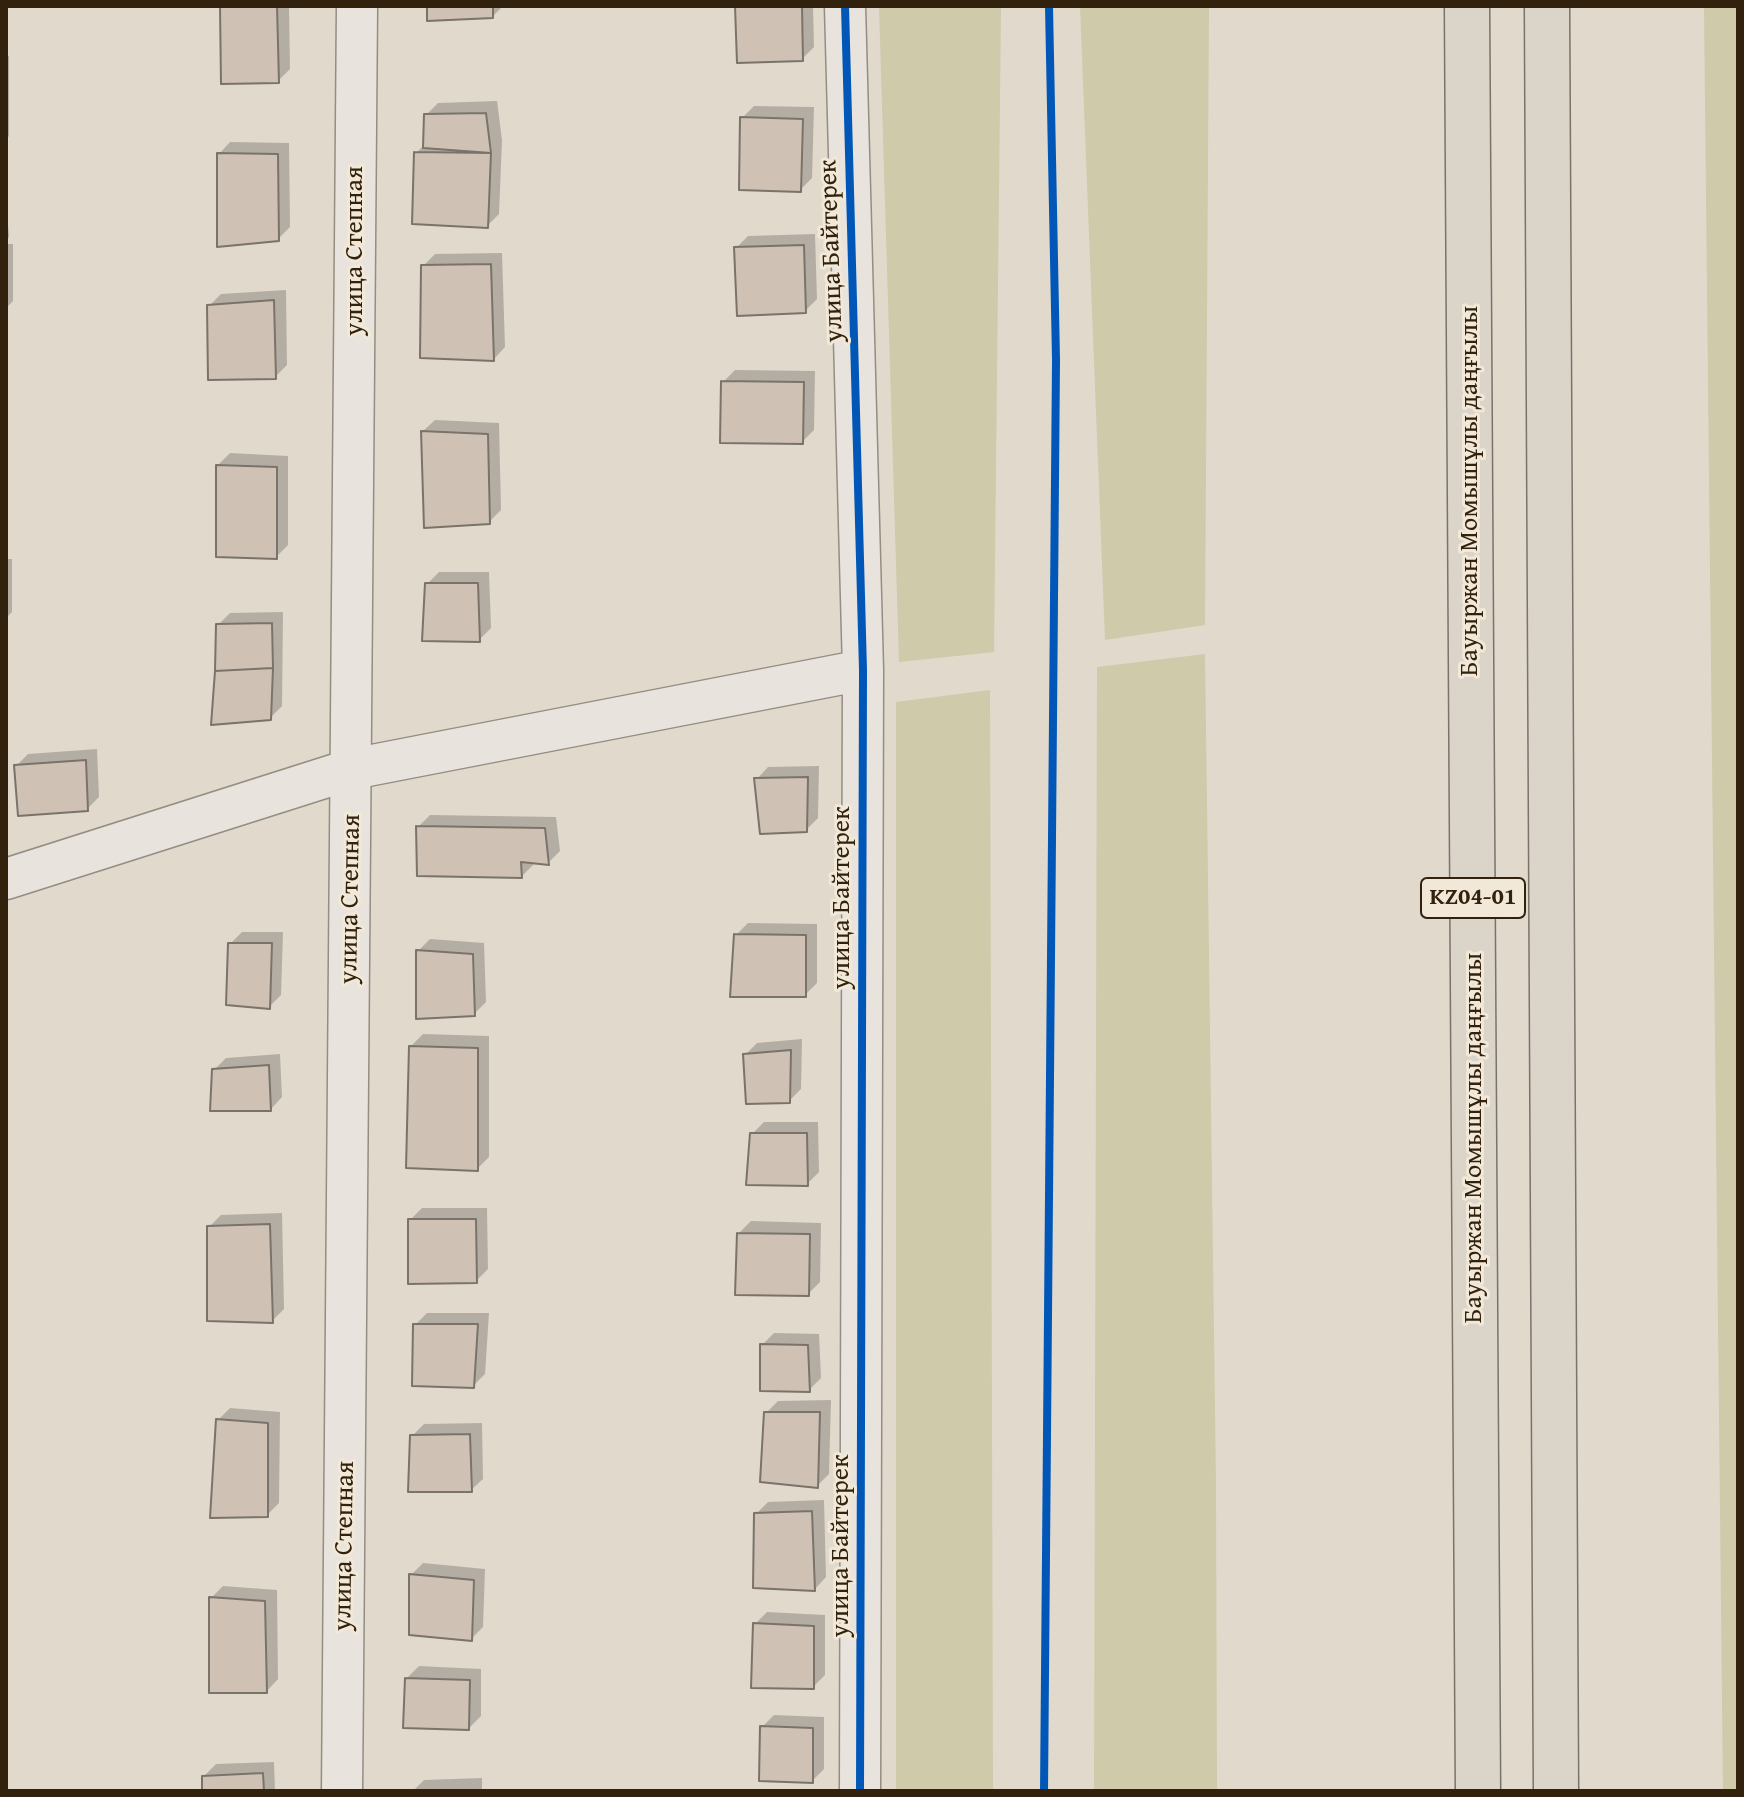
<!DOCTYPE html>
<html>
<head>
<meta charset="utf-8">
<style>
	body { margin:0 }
	#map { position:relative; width:1744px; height:1797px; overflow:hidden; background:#e1d9cc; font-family:"Gentium Book Plus",serif }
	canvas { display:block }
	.frame { position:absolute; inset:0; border:8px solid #31210d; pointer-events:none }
</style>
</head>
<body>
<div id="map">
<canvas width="1744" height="1797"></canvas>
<div class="frame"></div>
</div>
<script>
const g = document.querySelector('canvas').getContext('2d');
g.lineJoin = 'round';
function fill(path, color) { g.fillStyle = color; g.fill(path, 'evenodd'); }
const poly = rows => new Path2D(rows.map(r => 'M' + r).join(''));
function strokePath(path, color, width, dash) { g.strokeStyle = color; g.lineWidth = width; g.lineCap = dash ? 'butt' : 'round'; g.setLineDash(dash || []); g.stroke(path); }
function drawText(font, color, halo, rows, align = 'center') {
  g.font = font + ' "Gentium Book Plus",serif'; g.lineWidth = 6; g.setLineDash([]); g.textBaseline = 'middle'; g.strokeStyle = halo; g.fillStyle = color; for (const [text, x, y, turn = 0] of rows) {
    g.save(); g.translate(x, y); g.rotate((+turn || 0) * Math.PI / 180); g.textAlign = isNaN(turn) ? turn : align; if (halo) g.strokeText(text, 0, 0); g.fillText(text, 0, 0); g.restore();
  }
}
const green = poly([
	[879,6,1001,6,994,652,899,662],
	[1080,6,1209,6,1205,625,1105,640],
	[1704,6,1738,6,1738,1791,1723,1791],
	[1205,654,1216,1485,1217,1791,1094,1791,1097,667],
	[990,690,993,1791,896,1791,896,702]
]);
const shadow = poly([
	[222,6,289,6,290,69,278,81],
	[429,6,503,6,492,17],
	[737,6,813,6,814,47,802,59],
	[6,56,9,56,9,136,6,139],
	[497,101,502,140,499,214,487,226,416,153,425,144,426,115,438,103],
	[754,106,814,107,812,178,800,190,742,118],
	[230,142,289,143,290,227,278,239,219,154],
	[6,198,9,237,6,240],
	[815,234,817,299,805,311,736,248,748,236],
	[6,244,13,244,13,301,6,308],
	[502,253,505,347,494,359,423,266,435,254],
	[286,290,287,365,275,377,209,306,221,294],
	[6,362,8,452,6,454],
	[735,370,815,371,814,430,802,442,723,382],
	[435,420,499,423,501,510,489,522,423,431],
	[230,453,288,456,288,545,276,557,218,465],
	[6,559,12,559,12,612,6,618],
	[439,572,489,572,491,628,479,640,427,584],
	[283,612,282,706,270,718,218,625,230,613],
	[6,637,8,637,6,710],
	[97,749,99,797,87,809,16,766,28,754],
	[819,766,818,818,806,830,757,779,768,767],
	[430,815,556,817,560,851,548,863,533,861,534,864,522,876,418,827],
	[748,923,817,924,817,983,805,995,736,935],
	[242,932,283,932,281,995,269,1007,230,944],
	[430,939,484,943,486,1002,474,1014,418,951],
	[423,1034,489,1036,489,1157,477,1169,411,1046],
	[802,1039,801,1089,789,1101,745,1055,757,1043],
	[280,1054,282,1097,271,1109,214,1070,226,1058],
	[764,1122,818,1122,819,1172,807,1184,752,1134],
	[422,1208,487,1208,488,1269,476,1281,410,1220],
	[282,1213,284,1309,272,1321,209,1227,221,1215],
	[751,1221,821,1223,820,1282,808,1294,739,1233],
	[427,1313,489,1313,485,1374,473,1386,415,1325],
	[774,1333,819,1334,821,1378,809,1390,762,1345],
	[831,1400,829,1474,817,1486,766,1413,778,1401],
	[230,1408,280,1412,279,1503,267,1515,218,1420],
	[482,1423,483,1479,471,1490,412,1436,424,1424],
	[824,1500,826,1577,815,1589,756,1514,768,1502],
	[423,1563,485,1569,483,1627,471,1639,411,1575],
	[223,1586,277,1590,278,1679,267,1691,211,1598],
	[767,1612,825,1615,825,1675,813,1687,755,1624],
	[419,1666,481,1669,481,1716,469,1728,407,1678],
	[774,1715,824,1717,824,1769,812,1781,762,1727],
	[274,1762,275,1791,204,1791,204,1776,216,1764],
	[482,1778,482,1791,413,1791,424,1780]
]);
const building = poly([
	[220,6,277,6,279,83,221,84,220,6],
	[427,6,493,6,493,18,427,21,427,6],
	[735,6,802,6,803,61,737,63,735,6],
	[486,113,491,153,423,148,424,114,486,113],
	[740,117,803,119,801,192,739,190,740,117],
	[414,152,491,153,488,228,412,224,414,152],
	[217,153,278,154,279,241,217,247,217,153],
	[804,245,806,313,737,316,734,247,804,245],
	[491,264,494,361,420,358,421,265,491,264],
	[274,300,276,379,208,380,207,305,274,300],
	[721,381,804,382,803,444,720,443,721,381],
	[421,431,488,434,490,524,424,528,421,431],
	[216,465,277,467,277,559,216,557,216,465],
	[425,583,478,583,480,642,422,641,425,583],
	[272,623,273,668,215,671,216,624,272,623],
	[273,668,271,720,211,725,215,671,273,668],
	[86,760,88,811,18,816,14,765,86,760],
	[808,777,807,832,760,834,754,778,808,777],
	[416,826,545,828,549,865,521,862,522,878,417,876,416,826],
	[734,934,806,935,806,997,730,997,734,934],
	[228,943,272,943,270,1009,226,1005,228,943],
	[416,950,473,954,475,1016,416,1019,416,950],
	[409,1046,478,1048,478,1171,406,1168,409,1046],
	[791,1050,790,1103,746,1104,743,1054,791,1050],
	[269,1065,271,1111,210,1111,212,1069,269,1065],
	[750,1133,807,1133,808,1186,746,1185,750,1133],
	[408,1219,476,1219,477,1283,408,1284,408,1219],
	[270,1224,273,1323,207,1321,207,1226,270,1224],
	[737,1233,810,1234,809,1296,735,1295,737,1233],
	[413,1324,478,1324,474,1388,412,1386,413,1324],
	[760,1344,808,1345,810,1392,760,1391,760,1344],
	[764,1412,820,1412,818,1488,760,1482,764,1412],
	[216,1419,268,1423,268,1517,210,1518,216,1419],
	[470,1434,472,1492,408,1492,410,1435,470,1434],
	[812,1511,815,1591,753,1588,754,1513,812,1511],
	[409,1574,474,1580,472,1641,409,1635,409,1574],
	[209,1597,265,1601,267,1693,209,1693,209,1597],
	[753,1623,814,1626,814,1689,751,1688,753,1623],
	[405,1678,470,1680,469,1730,403,1728,405,1678],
	[760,1726,813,1728,813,1783,759,1781,760,1726],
	[263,1773,264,1791,202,1791,202,1776,263,1773]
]);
const street = poly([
	[845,6,863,670,860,1791],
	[6,879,352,769,863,670],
	[342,1791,357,6]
]);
const primary = poly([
	[1467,6,1478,1791],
	[1547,6,1556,1791]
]);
const cycleway = poly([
	[845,6,863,670,860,1791],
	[1044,1791,1056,360,1049,6]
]);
const shields = [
	[1473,898,104]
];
const shieldNames = [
	["KZ04-01",1473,898]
];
const streetNames = [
	["улица Степная",355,251,-90],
	["улица Байтерек",832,251,-92],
	["Бауыржан Момышұлы даңғылы",1470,491,-90],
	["улица Байтерек",842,898,-90],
	["улица Степная",351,899,-89],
	["Бауыржан Момышұлы даңғылы",1474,1138,-90],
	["улица Степная",345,1546,-89],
	["улица Байтерек",841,1546,-90]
];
fill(green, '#cecaaa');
fill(shadow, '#0003');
fill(building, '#d0c1b5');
strokePath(building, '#7a736a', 2);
strokePath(street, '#938d82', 43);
strokePath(primary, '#7a736a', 47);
strokePath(street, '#e8e4dd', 40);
strokePath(primary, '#dbd4c9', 44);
strokePath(cycleway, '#0057b8', 8);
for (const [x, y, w] of shields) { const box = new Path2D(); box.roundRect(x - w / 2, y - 20, w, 40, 6); g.fillStyle = '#f1e8d8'; g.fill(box); strokePath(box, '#31210d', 2); }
drawText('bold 24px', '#31210d', null, shieldNames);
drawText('26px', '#31210d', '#f1e8d8', streetNames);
</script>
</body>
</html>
